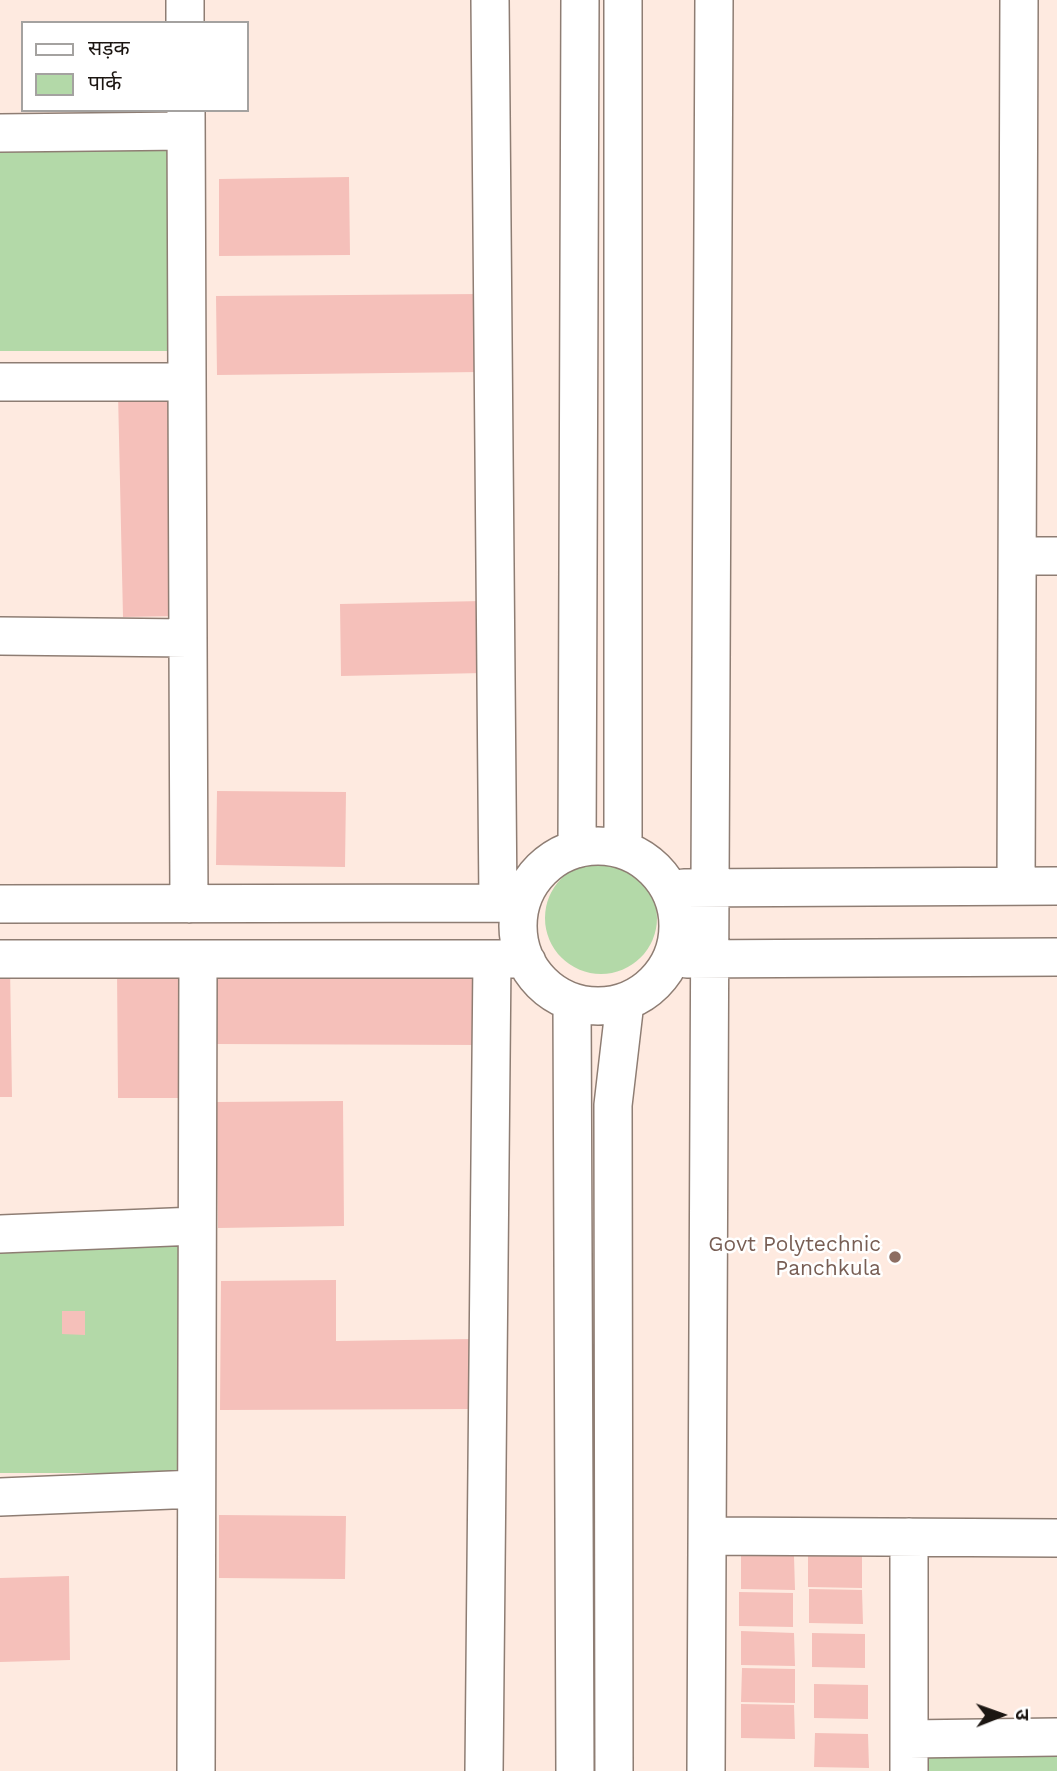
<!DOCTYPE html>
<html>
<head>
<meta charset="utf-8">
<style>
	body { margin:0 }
	#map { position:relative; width:1057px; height:1771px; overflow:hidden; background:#feeae0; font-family:"Work Sans","Noto Sans Devanagari",sans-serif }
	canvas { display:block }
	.legend { position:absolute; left:21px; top:21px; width:228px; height:91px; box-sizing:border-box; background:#fff; border:2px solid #a4a2a0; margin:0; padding:9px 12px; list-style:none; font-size:21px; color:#1c1612 }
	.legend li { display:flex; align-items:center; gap:14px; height:35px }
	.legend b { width:35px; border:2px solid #a4a2a0 }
	.north { position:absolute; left:966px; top:1680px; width:70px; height:70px; -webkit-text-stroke:5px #fff; paint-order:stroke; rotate:89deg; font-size:19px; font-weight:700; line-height:28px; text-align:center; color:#1c1612 }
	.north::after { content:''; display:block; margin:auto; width:24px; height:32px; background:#1c1612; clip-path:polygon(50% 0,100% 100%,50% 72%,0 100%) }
</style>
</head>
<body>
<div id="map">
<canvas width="1057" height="1771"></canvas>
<ul class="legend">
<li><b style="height:9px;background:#fff"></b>सड़क</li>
<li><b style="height:19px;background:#b3d9a8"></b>पार्क</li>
</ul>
<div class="north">उ</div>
</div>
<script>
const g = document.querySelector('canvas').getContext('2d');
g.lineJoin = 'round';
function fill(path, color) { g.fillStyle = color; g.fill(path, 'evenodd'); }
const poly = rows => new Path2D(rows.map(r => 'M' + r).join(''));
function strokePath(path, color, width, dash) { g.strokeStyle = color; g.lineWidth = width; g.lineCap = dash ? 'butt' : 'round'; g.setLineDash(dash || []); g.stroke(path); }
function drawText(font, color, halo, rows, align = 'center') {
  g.font = font + ' "Work Sans",sans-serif'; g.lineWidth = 5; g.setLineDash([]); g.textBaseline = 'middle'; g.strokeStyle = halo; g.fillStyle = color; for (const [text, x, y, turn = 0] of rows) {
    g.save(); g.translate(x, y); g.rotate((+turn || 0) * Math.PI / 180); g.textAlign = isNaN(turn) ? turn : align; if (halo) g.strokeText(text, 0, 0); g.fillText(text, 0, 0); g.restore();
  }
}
const green = poly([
	[0,149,175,149,176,351,0,351],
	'545 918a56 56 0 1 1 112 0a56 56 0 1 1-112 0Z',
	[0,1244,186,1244,187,1473,0,1473],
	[1057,1748,1057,1771,920,1771,920,1749]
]);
const building = poly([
	[349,177,350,255,219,256,219,179],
	[480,294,480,372,217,375,216,296],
	[179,392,180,616,123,617,118,393],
	[482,601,483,673,341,676,340,604],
	[217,791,346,792,345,867,216,865],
	[0,965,10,965,12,1097,0,1097],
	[180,969,181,1098,118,1098,117,970],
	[214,976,482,977,482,1045,214,1044],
	[343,1101,344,1226,218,1228,216,1102],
	[336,1280,336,1341,472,1339,473,1409,220,1410,221,1281],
	[62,1311,85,1311,85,1335,62,1334],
	[219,1515,346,1516,345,1579,219,1578],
	[808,1553,862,1554,862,1588,808,1587],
	[741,1555,794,1556,795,1590,741,1589],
	[69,1576,70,1660,0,1662,0,1578],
	[809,1589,862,1590,863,1624,809,1623],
	[739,1592,793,1593,793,1627,739,1626],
	[741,1631,794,1633,795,1666,741,1665],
	[812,1633,865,1634,865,1668,812,1667],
	[742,1668,795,1669,795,1703,741,1702],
	[814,1684,868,1685,868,1719,814,1718],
	[741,1704,794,1705,795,1739,741,1738],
	[815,1733,868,1734,869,1768,814,1767]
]);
const minor = poly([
	[185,0,185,23],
	[490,0,498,903],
	[186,110,189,904],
	[0,133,186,131],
	[0,382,187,382],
	[1018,556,1057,556],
	[0,636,188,638],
	'518 926a80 80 0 1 1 160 0a80 80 0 1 1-160 0Z',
	[577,849,580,0],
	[623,850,623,0],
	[1016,886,1019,0],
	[684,888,1057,886],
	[0,904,520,903],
	[0,959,518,959,527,962],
	[687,959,1057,957],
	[572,1002,575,1771],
	[0,1234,196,1226],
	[0,1497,196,1489],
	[708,1536,1057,1538],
	[909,1739,1057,1737],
	[196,1771,198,959],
	[484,1771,492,959],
	[614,1771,613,1105,625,1002],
	[706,1771,714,0],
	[909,1771,909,1537]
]);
const markers = [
	[895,1257,7,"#8d6e63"]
];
const educationNames = [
	["Govt Polytechnic",881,1245],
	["Panchkula",881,1269]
];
fill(green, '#b3d9a8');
fill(building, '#f5c0ba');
strokePath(minor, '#8e7d73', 40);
strokePath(minor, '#fff', 37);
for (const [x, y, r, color] of markers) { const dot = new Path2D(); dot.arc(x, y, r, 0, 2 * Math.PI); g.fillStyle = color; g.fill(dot); strokePath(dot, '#fff', 2.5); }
drawText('21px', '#785e54', '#fff', educationNames, 'right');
</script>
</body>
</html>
